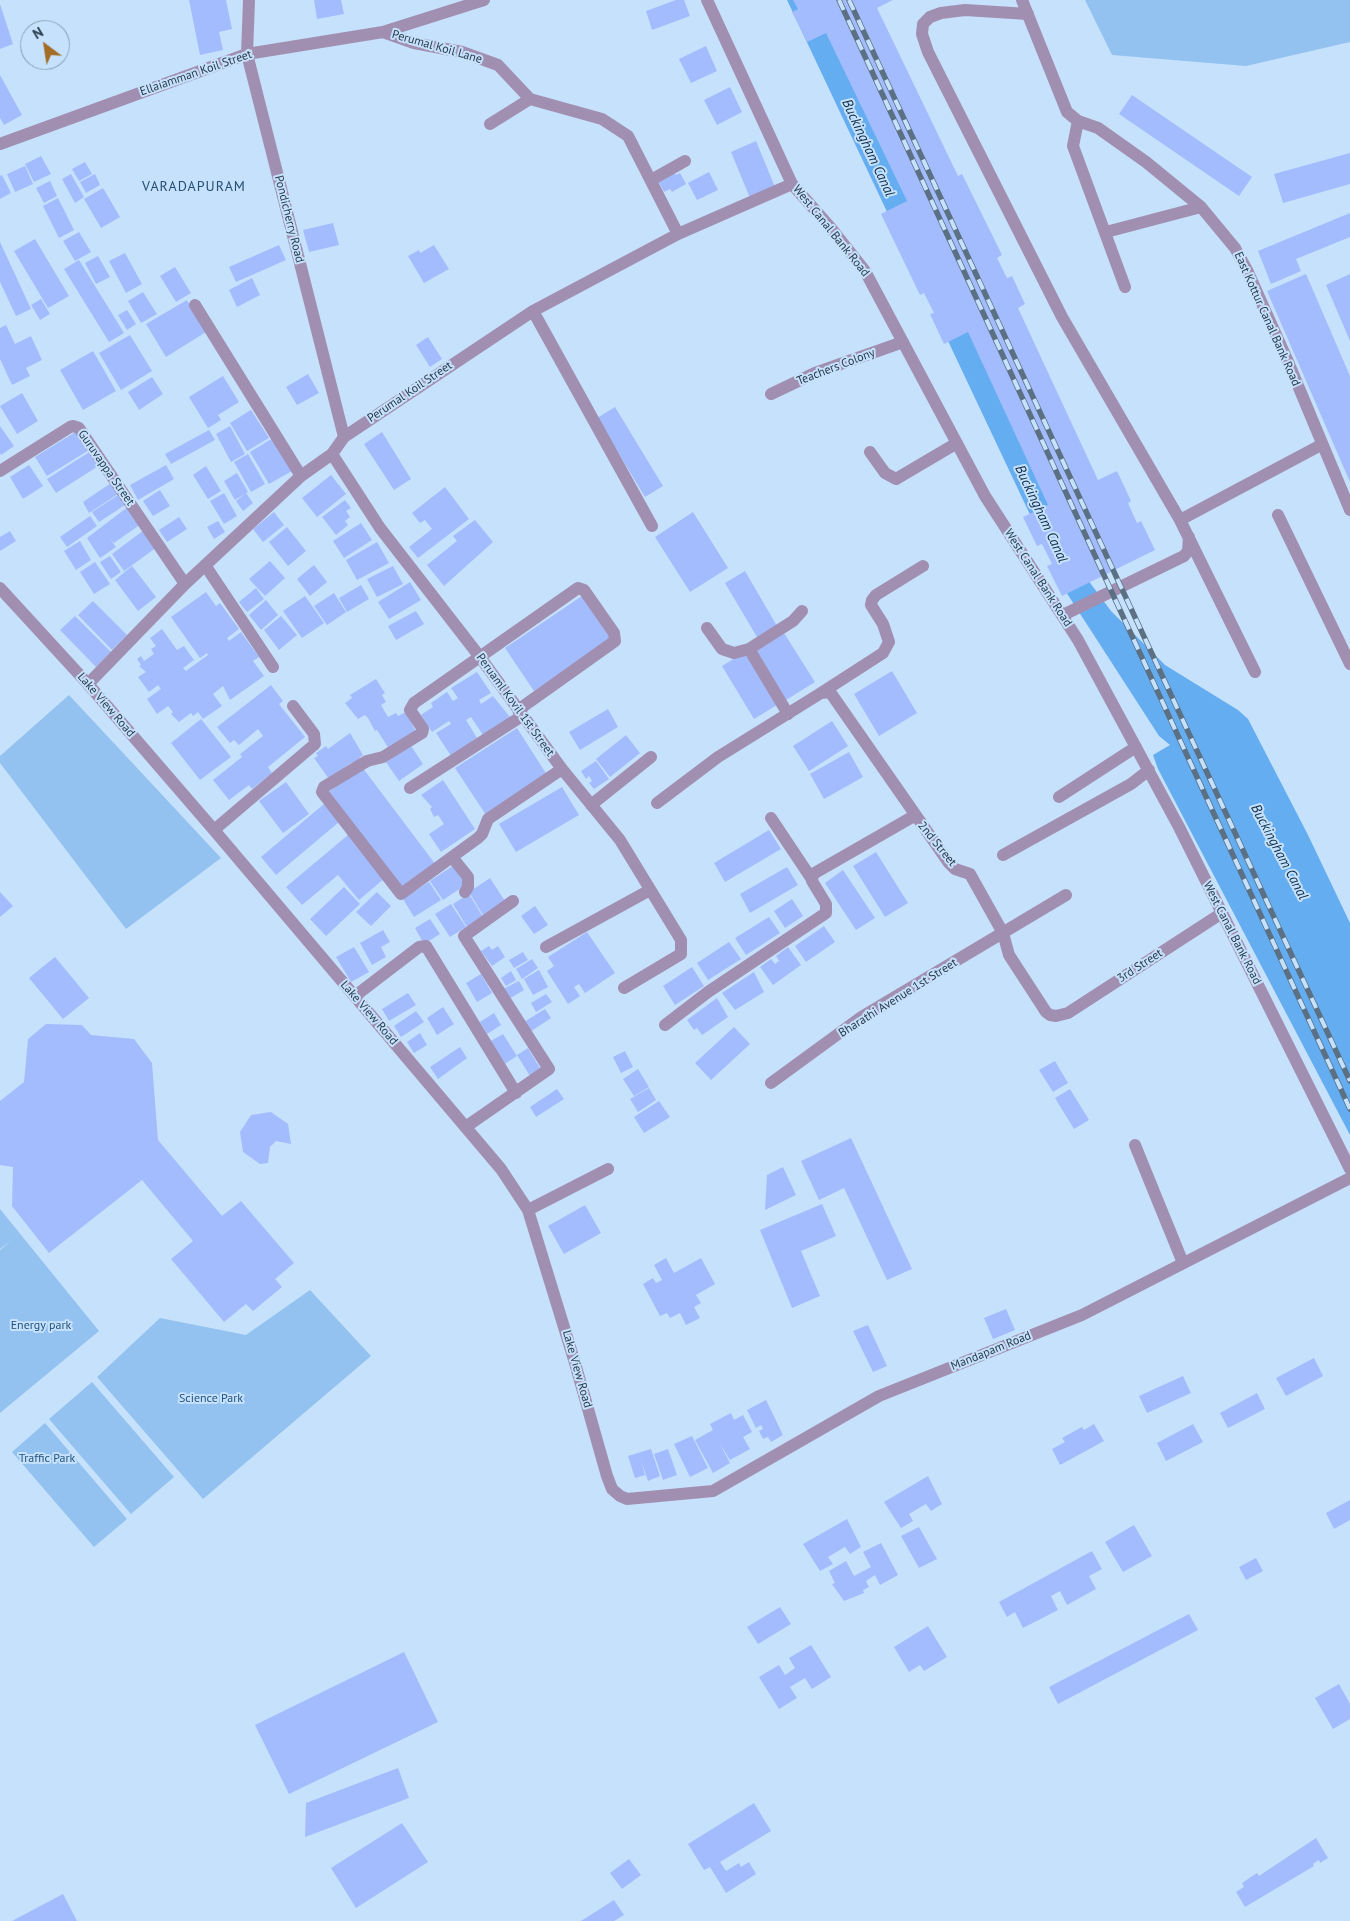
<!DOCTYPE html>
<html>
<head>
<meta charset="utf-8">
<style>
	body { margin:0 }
	#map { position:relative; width:1350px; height:1921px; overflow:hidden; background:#c6e1fb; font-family:"PT Sans",sans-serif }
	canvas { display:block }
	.north { position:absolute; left:20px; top:20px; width:50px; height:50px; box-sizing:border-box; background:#c6e1fb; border:1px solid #879fb5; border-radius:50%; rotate:329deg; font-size:14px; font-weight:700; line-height:20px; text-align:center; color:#293b4c }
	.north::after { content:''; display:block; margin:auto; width:18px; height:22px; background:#a36c27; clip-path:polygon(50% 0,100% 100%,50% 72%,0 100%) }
</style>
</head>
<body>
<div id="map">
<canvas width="1350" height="1921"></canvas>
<div class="north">N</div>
</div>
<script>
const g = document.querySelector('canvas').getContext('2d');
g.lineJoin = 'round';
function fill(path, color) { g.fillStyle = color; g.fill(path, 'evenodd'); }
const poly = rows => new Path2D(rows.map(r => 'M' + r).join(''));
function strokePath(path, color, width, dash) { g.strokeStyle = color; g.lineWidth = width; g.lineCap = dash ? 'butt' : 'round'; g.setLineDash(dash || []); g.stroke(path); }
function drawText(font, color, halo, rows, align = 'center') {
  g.font = font + ' "PT Sans",sans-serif'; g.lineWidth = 4; g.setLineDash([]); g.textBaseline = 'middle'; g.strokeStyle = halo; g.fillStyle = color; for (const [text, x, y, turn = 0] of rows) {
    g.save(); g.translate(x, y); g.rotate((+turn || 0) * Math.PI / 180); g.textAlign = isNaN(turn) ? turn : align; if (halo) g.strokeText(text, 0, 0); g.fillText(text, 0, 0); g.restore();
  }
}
const green = poly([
	[1085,0,1350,0,1350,42,1246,66,1112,55],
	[69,695,221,858,126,929,0,763,0,756],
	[0,1209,99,1331,0,1413,0,1250,12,1240,0,1249],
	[310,1290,371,1356,203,1499,97,1377,160,1318,246,1335],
	[92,1382,174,1477,131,1514,49,1419],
	[45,1423,127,1519,94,1547,12,1452]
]);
const water = poly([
	[787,0,828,0,1076,564,1111,611,1165,665,1238,710,1248,719,1308,835,1350,923,1350,1135,1158,769,1153,755,1170,745,1159,736,1068,595]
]);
const building = poly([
	[189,0,226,0,232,29,219,32,223,50,200,55],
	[314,0,341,0,344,14,317,19],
	[676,0,684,0,690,16,652,30,646,11],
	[793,0,893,0,877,8,958,176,962,174,1002,255,997,258,1007,278,1012,276,1025,304,1018,308,1098,480,1117,471,1131,501,1128,503,1137,523,1141,521,1155,550,1062,596,1047,566,1052,564,1042,544,1037,546,1023,517,1048,505,968,332,944,344,930,314,934,313,924,293,920,295,881,214,907,201,826,33,807,42,792,12,798,9],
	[0,4,13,44,0,49],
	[706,46,717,71,691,83,679,59],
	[0,75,22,115,4,125,0,118],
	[730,87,742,112,717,125,704,100],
	[1132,95,1252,177,1239,196,1119,114],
	[756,141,775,187,750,198,731,152],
	[1350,153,1350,184,1283,203,1274,174],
	[41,156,51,174,34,182,25,164],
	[85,162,92,174,79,181,72,169],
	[25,166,33,184,15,192,7,174],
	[673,171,676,175,680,173,686,184,672,192,670,189,664,192,657,179],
	[709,172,718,190,697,200,688,183],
	[71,174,84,197,75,203,62,179],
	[95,174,100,185,86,193,80,182],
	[2,175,11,193,0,199,0,176],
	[50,181,57,196,44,203,36,188],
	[103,188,120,217,101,228,84,199],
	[58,198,74,230,59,238,43,206],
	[1350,213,1350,237,1296,259,1301,271,1271,284,1258,251],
	[333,223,339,245,309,252,303,230],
	[79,232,91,252,75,261,63,241],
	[35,239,69,296,48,308,14,251],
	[0,242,31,309,16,316,0,282],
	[279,245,286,260,236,282,229,267],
	[434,245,449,269,424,283,408,256,419,250,420,253],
	[125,253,142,284,126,293,109,261],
	[98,256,110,277,96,284,85,263],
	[79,260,124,333,109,342,64,269],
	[175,267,191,293,176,302,160,276],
	[1306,274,1350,376,1350,482,1267,291],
	[1350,274,1350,341,1326,285],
	[252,278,260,295,237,307,229,290],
	[143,292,157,314,141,323,128,301],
	[41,299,50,314,40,320,31,305],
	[187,300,206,332,166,357,146,324],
	[127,310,136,324,127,330,118,315],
	[6,325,15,344,31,336,42,360,26,368,30,376,12,385,0,359,0,328],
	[130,335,152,371,121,390,99,353],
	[428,337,442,359,430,367,416,345],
	[93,351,116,391,83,410,60,370],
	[308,374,319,393,297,405,286,387],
	[223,376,239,402,218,415,221,420,208,428,189,397],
	[152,377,163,394,139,410,128,392],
	[22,393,38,421,17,434,0,406],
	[615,407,663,486,645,497,597,418],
	[251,410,269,438,247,451,230,423],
	[0,426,14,446,1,455,0,453],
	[230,426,245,454,231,462,216,434],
	[209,430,215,440,171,464,165,454],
	[77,431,89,450,47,476,35,457],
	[382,432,411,479,394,490,364,444],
	[273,438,292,471,269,484,250,452],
	[91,451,100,465,56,493,47,479],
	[248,454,265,484,251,492,234,462],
	[29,465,43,486,23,499,10,477],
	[166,465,174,479,138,500,130,485],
	[206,466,221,491,208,499,193,475],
	[237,473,248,492,235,500,224,481],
	[331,475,346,494,317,517,302,498],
	[114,481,121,492,89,513,83,502],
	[445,487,469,519,418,558,409,547,432,529,425,520,420,523,412,513],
	[160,490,170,506,153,516,143,501],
	[121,493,128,503,99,522,92,512],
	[224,493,237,516,224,524,210,501],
	[246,493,253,503,243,511,236,501],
	[345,500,351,508,346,511,350,517,345,521,348,525,336,535,322,517],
	[129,506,141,524,114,543,110,539,116,547,100,558,87,538],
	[274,512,284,525,263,542,253,529],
	[693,512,728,568,690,592,655,537],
	[90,516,97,526,67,547,60,537],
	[179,517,187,529,167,542,159,530],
	[475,520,493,542,444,586,427,565,457,541,453,536],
	[218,521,225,532,214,539,207,527],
	[361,523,372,540,344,558,333,541],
	[287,527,306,551,288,566,269,542],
	[144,530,157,547,124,571,112,554],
	[10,531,16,541,0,551,0,537],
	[80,541,91,560,76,570,64,551],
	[377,542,389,563,357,580,346,560],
	[110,556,121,572,111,579,100,562],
	[270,561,285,578,265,596,249,579],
	[95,562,110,584,94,594,80,572],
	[314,565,327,582,310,596,297,579],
	[132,566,156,597,138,611,115,580],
	[393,566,403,584,377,597,367,579],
	[745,571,777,626,757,637,725,583],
	[410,582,421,600,389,619,378,602],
	[361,585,369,599,347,612,339,598],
	[256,588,264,599,247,612,239,602],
	[206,592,216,606,220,603,239,629,227,638,229,641,241,632,259,657,253,661,264,676,230,700,223,686,213,694,222,706,203,719,198,712,193,716,191,713,179,722,171,714,173,712,168,706,157,714,147,699,161,689,158,685,149,692,138,677,146,672,139,666,141,665,137,659,141,656,144,661,154,654,151,649,156,646,150,638,162,629,177,650,184,646,194,660,183,668,186,671,208,655,207,653,200,658,171,617],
	[334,593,346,612,327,625,314,606],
	[305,596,324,623,302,638,283,611],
	[582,596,611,639,534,691,505,648],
	[266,600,278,615,261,630,249,615],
	[93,601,127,635,112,650,78,615],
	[416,611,424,624,396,640,388,626],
	[75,616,111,652,96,667,60,630],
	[281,616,297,635,279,650,264,630],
	[784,633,815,682,786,700,756,651],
	[745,652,777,705,754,719,722,666],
	[892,671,917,713,879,736,854,694],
	[477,672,491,693,479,700,481,704,493,696,510,717,483,735,471,717,466,720,477,738,451,756,436,733,451,724,449,721,432,732,421,715,433,707,431,703,447,692,453,701,458,698,451,688],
	[376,679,385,693,382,695,386,702,381,705,388,717,396,713,398,716,406,712,416,732,389,749,377,730,375,731,368,718,365,715,358,719,345,703,352,698,350,695],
	[271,685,283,701,279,704,305,737,268,767,272,773,252,789,249,785,229,800,213,780,242,757,240,754,263,736,258,729,239,745,234,740,230,743,217,727],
	[608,709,618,727,580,750,569,732],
	[201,719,231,757,200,780,171,743],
	[832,721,848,746,809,771,793,746],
	[517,728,547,775,486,815,455,768],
	[350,733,363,755,359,758,361,761,353,765,351,763,329,779,314,758,318,756,316,753,326,746,328,749],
	[626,735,640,753,610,777,596,759],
	[411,746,423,764,399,781,386,762],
	[849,752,863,777,824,799,810,774],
	[596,761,609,779,594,789,589,783,592,781,589,776,586,779,581,771],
	[362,767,436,865,403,890,329,792],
	[443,780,475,829,441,852,429,834,444,824,438,815,434,817,430,809,432,807,421,795],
	[286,782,309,814,283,833,259,801],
	[562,787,579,815,516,852,499,824],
	[324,804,339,822,276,875,261,857],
	[769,830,781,849,725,882,714,863],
	[348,835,385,878,359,900,338,875,302,905,286,887],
	[876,852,908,903,885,917,853,866],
	[454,865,467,884,443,900,430,881],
	[787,867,798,885,750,913,740,894],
	[843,870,875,918,856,930,825,883],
	[490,878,505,901,483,915,469,892],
	[429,882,441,900,414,917,403,899],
	[344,887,360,904,326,936,310,919],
	[0,892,13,906,0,917],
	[377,892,391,906,371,926,356,912],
	[469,894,483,917,467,927,453,904],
	[792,899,803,916,785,928,774,911],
	[451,904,466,927,450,937,435,914],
	[535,906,548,925,534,934,521,916],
	[769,917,780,933,746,955,735,938],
	[430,919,440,934,424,944,415,928],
	[824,926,835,942,806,962,795,946],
	[383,930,390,942,381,947,386,957,372,965,360,943],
	[587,932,615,973,585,993,579,984,574,987,580,996,568,1004,547,971,554,966,548,957],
	[729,942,741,959,708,980,697,963],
	[489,946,492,950,498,946,505,957,492,966,481,951],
	[354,947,369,972,351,982,336,957],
	[788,947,801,965,773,985,760,967,771,959,775,964,779,961,776,956],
	[523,952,528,960,514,968,509,960],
	[55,957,89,998,63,1019,29,978],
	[532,959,538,968,522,979,516,969],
	[692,967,704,986,675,1005,663,986],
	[539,970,548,987,533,995,524,979],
	[511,971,516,980,506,986,501,978],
	[754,972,764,992,735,1010,722,993],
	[481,974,492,993,477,1002,466,983],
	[519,981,524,990,509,999,503,989],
	[408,993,416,1005,389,1021,382,1009],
	[546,994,552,1002,536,1012,531,1003],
	[717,998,728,1017,702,1035,697,1028,694,1030,687,1020],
	[443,1007,454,1024,437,1035,427,1018],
	[545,1009,551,1018,530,1032,524,1022],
	[416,1011,424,1022,401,1037,394,1026],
	[494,1013,501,1025,487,1034,480,1022],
	[46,1024,82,1025,91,1035,134,1039,152,1063,158,1140,222,1216,241,1201,294,1263,275,1279,282,1287,253,1311,246,1304,224,1322,171,1259,193,1241,142,1180,49,1253,12,1206,13,1167,0,1165,0,1101,24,1082,28,1039],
	[734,1027,750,1044,711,1080,695,1063],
	[420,1033,427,1045,414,1053,407,1042],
	[503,1034,517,1056,503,1065,489,1042],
	[460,1047,467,1058,438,1079,430,1067],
	[528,1048,541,1070,530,1076,517,1055],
	[625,1051,633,1067,621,1073,613,1057],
	[1055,1061,1068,1083,1053,1092,1039,1070],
	[638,1069,649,1087,634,1096,623,1079],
	[649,1088,656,1100,638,1112,630,1099],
	[557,1089,564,1099,536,1117,530,1107],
	[1070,1089,1089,1120,1074,1129,1055,1098],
	[659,1101,670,1117,644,1133,634,1117],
	[271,1112,288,1124,291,1144,276,1141,270,1147,268,1163,260,1164,243,1152,240,1132,251,1115],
	[851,1138,912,1269,887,1280,844,1188,819,1200,801,1161],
	[783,1167,796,1195,765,1210,767,1175],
	[822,1204,836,1236,801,1251,820,1296,792,1308,760,1230],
	[585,1205,601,1233,564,1254,548,1226],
	[666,1258,674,1273,701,1258,715,1284,696,1295,701,1303,694,1307,700,1318,686,1325,680,1313,670,1318,667,1313,660,1316,643,1284,653,1278,656,1283,662,1280,654,1265],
	[1006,1309,1015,1330,993,1339,984,1318],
	[868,1325,887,1366,873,1372,853,1331],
	[1314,1358,1323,1376,1286,1396,1276,1378],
	[1183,1376,1191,1393,1147,1413,1139,1396],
	[1257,1393,1265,1409,1228,1428,1220,1413],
	[766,1400,783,1435,771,1442,768,1437,763,1439,759,1431,763,1429,761,1425,756,1428,747,1410],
	[731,1413,734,1420,743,1415,752,1432,743,1437,750,1449,730,1460,719,1442,730,1463,713,1473,695,1440,713,1430,710,1424],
	[1094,1424,1104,1441,1060,1465,1052,1449,1065,1442,1062,1438,1082,1427,1084,1430],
	[1193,1424,1203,1442,1166,1461,1157,1443],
	[692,1436,708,1468,690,1477,674,1444],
	[651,1449,660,1476,648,1481,641,1460,645,1475,635,1478,628,1456],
	[668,1449,677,1475,663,1480,654,1454],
	[928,1476,942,1504,931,1511,926,1504,909,1514,913,1521,901,1528,884,1502],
	[1350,1500,1350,1520,1334,1529,1326,1513],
	[847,1519,861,1547,850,1554,845,1547,828,1557,833,1564,820,1571,803,1544],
	[1134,1525,1152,1556,1123,1572,1105,1542],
	[919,1527,937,1559,919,1568,901,1536],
	[881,1543,898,1575,880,1585,875,1575,866,1581,869,1587,863,1590,864,1593,844,1601,832,1584,835,1583,829,1571,846,1561,854,1576,871,1567,863,1552],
	[1092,1551,1102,1569,1089,1576,1096,1589,1067,1605,1060,1591,1051,1596,1058,1610,1023,1628,1015,1612,1007,1617,999,1602],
	[1256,1558,1263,1571,1246,1580,1239,1567],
	[780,1607,791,1624,758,1644,747,1627],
	[1189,1614,1198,1630,1058,1704,1049,1687],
	[928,1626,947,1657,924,1671,920,1665,909,1672,894,1647],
	[811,1645,831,1677,812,1689,805,1678,790,1687,797,1698,779,1709,759,1677,779,1665,785,1675,795,1668,789,1658],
	[404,1652,438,1722,289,1794,255,1725],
	[1339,1684,1350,1704,1350,1719,1333,1729,1315,1698],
	[398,1768,409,1798,305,1837,306,1803],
	[754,1803,771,1831,720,1862,726,1871,739,1863,741,1867,749,1862,756,1874,726,1893,710,1867,704,1870,688,1844],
	[402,1823,428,1862,356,1908,331,1868],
	[1316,1838,1328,1858,1320,1863,1319,1860,1313,1864,1314,1866,1245,1907,1236,1892,1244,1887,1242,1883,1257,1873,1259,1876],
	[629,1859,641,1875,622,1889,610,1873],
	[63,1894,77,1921,12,1921],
	[614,1900,624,1915,614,1921,581,1921]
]);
const minor = poly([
	[249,0,247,54,344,437],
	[707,0,792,184,830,227,865,271,985,496,1078,640,1179,827,1350,1169],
	[1022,0,1067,112,1078,121,1098,128,1146,162,1201,207,1235,248,1247,270,1289,364,1350,510],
	[1028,14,965,10,941,13,930,17,923,24,922,34,928,52,1062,317,1180,520,1255,672],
	[383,32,414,43,462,52,498,65,530,99,602,119,628,136,678,234],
	[1078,121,1073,146,1125,287],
	[490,124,530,99],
	[0,144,247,54,383,32,484,0],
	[651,180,685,161],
	[1106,232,1201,207],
	[195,305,301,476],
	[533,311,652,526],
	[771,394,815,373,903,342],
	[870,452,885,473,896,479,957,443],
	[332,454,380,528,480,657,562,769,620,840,681,940,681,954,624,988],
	[0,471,70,427,73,426,79,428,185,584],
	[1278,515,1350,664],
	[1180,520,1321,445],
	[205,565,273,667],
	[0,588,88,684,214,830,501,1169,528,1210,575,1363,607,1476,612,1489,620,1496,627,1499,713,1491,879,1396,1082,1315,1350,1178],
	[1063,615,1184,556,1188,551,1189,537],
	[707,628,722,649,734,653,749,649,793,621,802,611],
	[749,649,788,714],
	[88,684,185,584,301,476,332,454,344,437,533,311,678,234,792,184],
	[821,693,883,653,889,642,883,624,871,605,872,600,876,595,923,566],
	[518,710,615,641,614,633,584,590,578,588,414,703,410,710,423,729,422,733,383,757,367,761,324,787,322,792,401,894,478,838,482,834,488,819,562,769],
	[410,788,522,716],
	[1059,797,1136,747],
	[657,803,718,757,821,693,830,692,949,863,955,869,970,874,1003,933,1009,955,1046,1012,1050,1015,1056,1016,1068,1013,1222,913],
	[591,805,651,757],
	[771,818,811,878],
	[214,830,315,744,314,734,293,706],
	[1003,855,1131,784,1149,770],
	[452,857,468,877,468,887,465,892],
	[546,947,650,890],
	[355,996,419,947,426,946,516,1093],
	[665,1025,708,992,826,913,826,904,812,881,813,874,914,816],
	[771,1083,860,1018,1066,895],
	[467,1126,549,1069,464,936,513,901],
	[1135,1145,1183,1263],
	[528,1210,608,1169]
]);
const rail = poly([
	[839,0,1350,1109],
	[849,0,1350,1081]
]);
const streetNames = [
	["Perumal Koil Lane",437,47,16],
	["Ellaiamman Koil Street",196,73,-19],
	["Pondicherry Road",289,219,76],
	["West Canal Bank Road",831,231,51],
	["East Kottur Canal Bank Road",1267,319,66],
	["Teachers Colony",836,367,-21],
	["Perumal Koil Street",410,392,-34],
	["Guruvappa Street",106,468,55],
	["West Canal Bank Road",1038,578,57],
	["Lake View Road",106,705,49],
	["Peruaml Kovil 1st Street",515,705,54],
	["2nd Street",937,844,51],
	["West Canal Bank Road",1232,933,63],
	["3rd Street",1140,966,-33],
	["Bharathi Avenue 1st Street",898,998,-32],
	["Lake View Road",369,1013,49],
	["Mandapam Road",991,1351,-22],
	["Lake View Road",577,1369,74]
];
const parkNames = [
	["Energy park",41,1326],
	["Science Park",211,1399],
	["Traffic Park",47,1459]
];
const waterNames = [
	["Buckingham Canal",868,148,65],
	["Buckingham Canal",1041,514,65],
	["Buckingham Canal",1279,852,62]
];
const neighbourhoodNames = [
	["VARADAPURAM",194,187]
];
fill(green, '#93c2f0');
fill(water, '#65adf1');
fill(building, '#a3bcfe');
strokePath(minor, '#a18fb2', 12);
strokePath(rail, '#5b7083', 5.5);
strokePath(rail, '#c6e1fb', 4, [11]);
drawText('12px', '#293b4c', '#c6e1fb', streetNames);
drawText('12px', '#215481', '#c6e1fb', parkNames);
drawText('italic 14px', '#0e2d48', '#c6e1fb', waterNames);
g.letterSpacing = '1px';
drawText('14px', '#264d72', '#c6e1fb', neighbourhoodNames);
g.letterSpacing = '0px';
</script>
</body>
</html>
